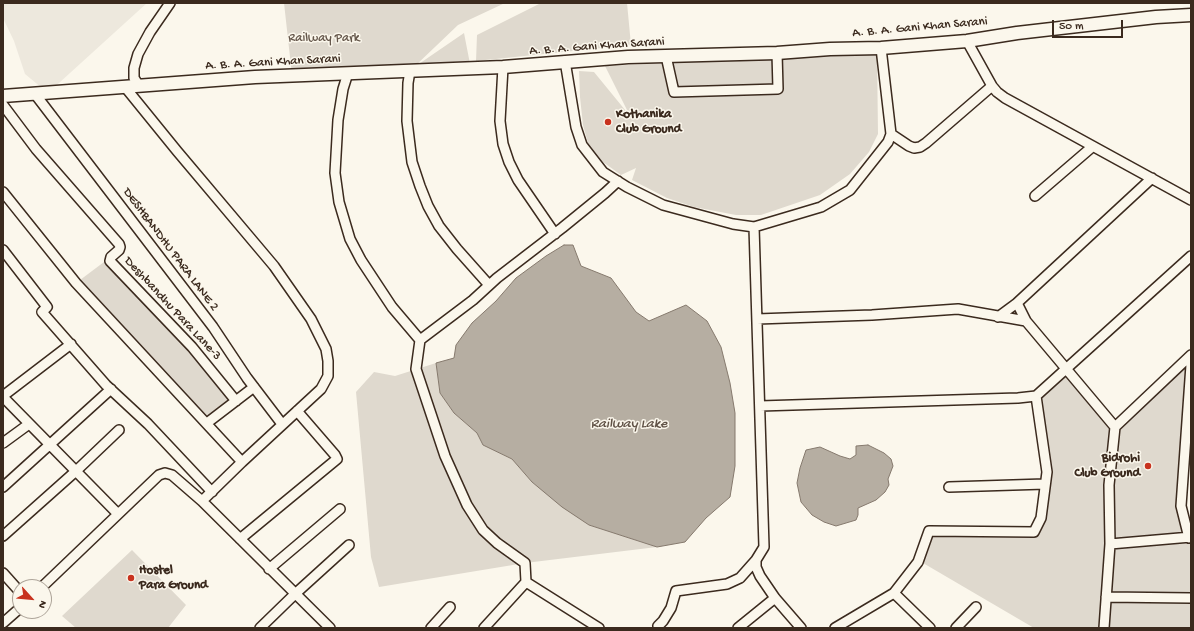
<!DOCTYPE html>
<html>
<head>
<meta charset="utf-8">
<style>
	body { margin:0 }
	#map { position:relative; width:1194px; height:631px; overflow:hidden; background:#fbf7ec; font-family:"Gochi Hand",sans-serif }
	canvas { display:block }
	.frame { position:absolute; inset:0; border:4px solid #3b2a1e; pointer-events:none }
	.north { position:absolute; left:12px; top:579px; width:40px; height:40px; box-sizing:border-box; background:#fbf7ec; border:1px solid #aea59a; border-radius:50%; rotate:117deg; font-size:11px; font-weight:700; line-height:16px; text-align:center; color:#3b2a1e }
	.north::after { content:''; display:block; margin:auto; width:14px; height:18px; background:#c8321e; clip-path:polygon(50% 0,100% 100%,50% 72%,0 100%) }
	.scale { position:absolute; left:1052px; top:20px; width:71px; height:18px; box-sizing:border-box; border:2px solid #3b2a1e; border-top:0; padding-left:5px; font-size:12px; line-height:14px; white-space:nowrap; color:#3b2a1e; -webkit-text-stroke:3px #fbf7ec; paint-order:stroke }
</style>
</head>
<body>
<div id="map">
<canvas width="1194" height="631"></canvas>
<div class="frame"></div>
<div class="north">N</div>
<div class="scale">50 m</div>
</div>
<script>
const g = document.querySelector('canvas').getContext('2d');
g.lineJoin = 'round';
function fill(path, color) { g.fillStyle = color; g.fill(path, 'evenodd'); }
const poly = rows => new Path2D(rows.map(r => 'M' + r).join(''));
function strokePath(path, color, width, dash) { g.strokeStyle = color; g.lineWidth = width; g.lineCap = dash ? 'butt' : 'round'; g.setLineDash(dash || []); g.stroke(path); }
function drawText(font, color, halo, rows, align = 'center') {
  g.font = font + ' "Gochi Hand",sans-serif'; g.lineWidth = 3; g.setLineDash([]); g.textBaseline = 'middle'; g.strokeStyle = halo; g.fillStyle = color; for (const [text, x, y, turn = 0] of rows) {
    g.save(); g.translate(x, y); g.rotate((+turn || 0) * Math.PI / 180); g.textAlign = isNaN(turn) ? turn : align; if (halo) g.strokeText(text, 0, 0); g.fillText(text, 0, 0); g.restore();
  }
}
const built = poly([
	[3,3,147,3,48,93,25,74,14,41,3,18]
]);
const green = poly([
	[284,3,505,3,458,25,413,68,464,33,471,69,292,75],
	[541,3,627,3,631,45,476,61,477,35],
	[877,53,878,134,869,152,850,174,820,195,761,215,736,215,694,207,667,198,632,180,636,168,621,175,603,162,588,143,583,125,580,97,579,71,594,72,630,116,605,66],
	[108,259,236,400,207,422,76,283],
	[436,363,440,393,454,413,477,433,483,445,512,459,532,482,589,525,657,547,525,563,379,587,371,557,356,392,374,372,395,376],
	[1187,363,1181,506,1191,537,1191,628,1034,628,923,563,929,531,1036,527,1047,472,1036,396,1063,372,1115,426],
	[132,550,186,605,168,628,76,628,62,616]
]);
const water = poly([
	[564,245,573,245,581,266,611,278,636,312,649,321,686,305,707,321,721,347,730,383,735,413,735,466,730,497,706,518,685,542,657,547,589,525,562,507,532,482,512,459,483,445,477,433,454,413,440,393,436,363,454,358,456,345,472,323,496,301,516,278,546,256,564,245],
	[868,445,884,453,891,459,893,466,888,479,889,485,885,492,876,500,858,508,858,515,856,520,836,526,824,522,812,515,801,502,797,483,800,468,806,450,820,447,840,456,850,459,856,455,856,446,868,445]
]);
const minor = poly([
	[967,41,992,86,997,92,1005,98,1191,200],
	[666,56,674,92,778,89,777,53],
	[565,61,576,127,582,145,603,172,627,187,663,205,733,224,754,227,821,207,850,190,888,142,891,134,881,48],
	[503,67,500,121,503,144,509,162,518,180,555,234],
	[410,71,408,83,407,121,412,162,420,186,428,206,439,226,457,249,489,285],
	[348,73,343,89,338,120,335,173,339,202,350,239,361,260,392,307,420,340],
	[139,86,134,78,134,68,138,54,150,32,170,3],
	[125,87,177,151,274,266,311,319,326,349,328,361,328,376,321,389,242,462],
	[35,94,213,327,247,378,282,424],
	[3,105,36,149,119,244,120,247,119,250,111,257,110,261,192,347,236,401],
	[891,134,909,146,914,148,920,147,926,143,992,86],
	[3,192,76,283,242,462,202,501,330,628],
	[1035,196,1092,147],
	[3,250,47,307,42,312,106,385,148,424,212,492],
	[998,317,1017,303],
	[757,319,872,315,958,309,1026,321,1115,427,1109,485,1110,544,1191,537],
	[1026,321,1017,303,1152,178],
	[3,396,71,344],
	[3,397,118,514],
	[760,406,1018,398,1036,396,1191,256],
	[207,423,254,387],
	[1115,427,1191,355],
	[3,443,29,424],
	[3,487,111,389],
	[949,487,1045,484],
	[3,536,76,471,119,430],
	[1189,538,1181,506,1191,365],
	[240,539,337,459,335,455,297,411],
	[756,560,756,567,760,576,775,598,801,628],
	[269,569,340,509],
	[3,573,20,592],
	[526,582,599,628],
	[42,587,159,475,165,473,172,475,202,501],
	[894,593,930,628],
	[1106,597,1191,598],
	[3,623,20,608],
	[260,628,295,594,349,545],
	[431,628,450,607],
	[484,628,526,582,525,563,497,543,483,530,467,505,445,456,416,369,420,340,473,300,497,278,562,228,605,193,618,181],
	[659,628,658,626,663,621,671,608,676,591,727,584,740,578,756,560,764,547,754,227],
	[738,628,775,598],
	[835,628,894,593,918,562,929,531,1034,532,1041,518,1047,472,1036,396],
	[956,628,976,607],
	[1104,628,1110,544]
]);
const major = poly([
	[3,96,255,77,503,67,628,57,777,53,830,49,881,48,967,41,1017,33,1156,17,1191,15]
]);
const markers = [
	[608,122,4,"#c8321e"],
	[1148,466,4,"#c8321e"],
	[131,578,4,"#c8321e"]
];
const streetNames = [
	["A. B. A. Gani Khan Sarani",920,28,-5],
	["A. B. A. Gani Khan Sarani",597,47,-4],
	["A. B. A. Gani Khan Sarani",273,63,-3],
	["DESHBANDHU PARA LANE 2",170,250,53],
	["Deshbandhu Para Lane-3",172,309,47]
];
const parkNames = [
	["Railway Park",324,39]
];
const poiNames = [
	["Kothanika",616,115],
	["Club Ground",616,130],
	["Bidrohi",1140,459,"right"],
	["Club Ground",1140,474,"right"],
	["Hostel",139,571],
	["Para Ground",139,586]
];
const waterNames = [
	["Railway Lake",629,425]
];
fill(built, '#ede8dd');
fill(green, '#dfd9ce');
fill(water, '#b6aea2');
strokePath(water, '#85796d', 1);
strokePath(minor, '#3b2a1e', 12);
strokePath(major, '#3b2a1e', 15);
strokePath(minor, '#fbf7ec', 9);
strokePath(major, '#fbf7ec', 12);
for (const [x, y, r, color] of markers) { const dot = new Path2D(); dot.arc(x, y, r, 0, 2 * Math.PI); g.fillStyle = color; g.fill(dot); strokePath(dot, '#fbf7ec', 1.5); }
drawText('13px', '#3b2a1e', '#fbf7ec', streetNames);
drawText('13px', '#64564a', '#fbf7ec', parkNames);
drawText('bold 13px', '#3b2a1e', '#fbf7ec', poiNames, 'left');
drawText('italic 14px', '#605246', '#fbf7ec', waterNames);
</script>
</body>
</html>
